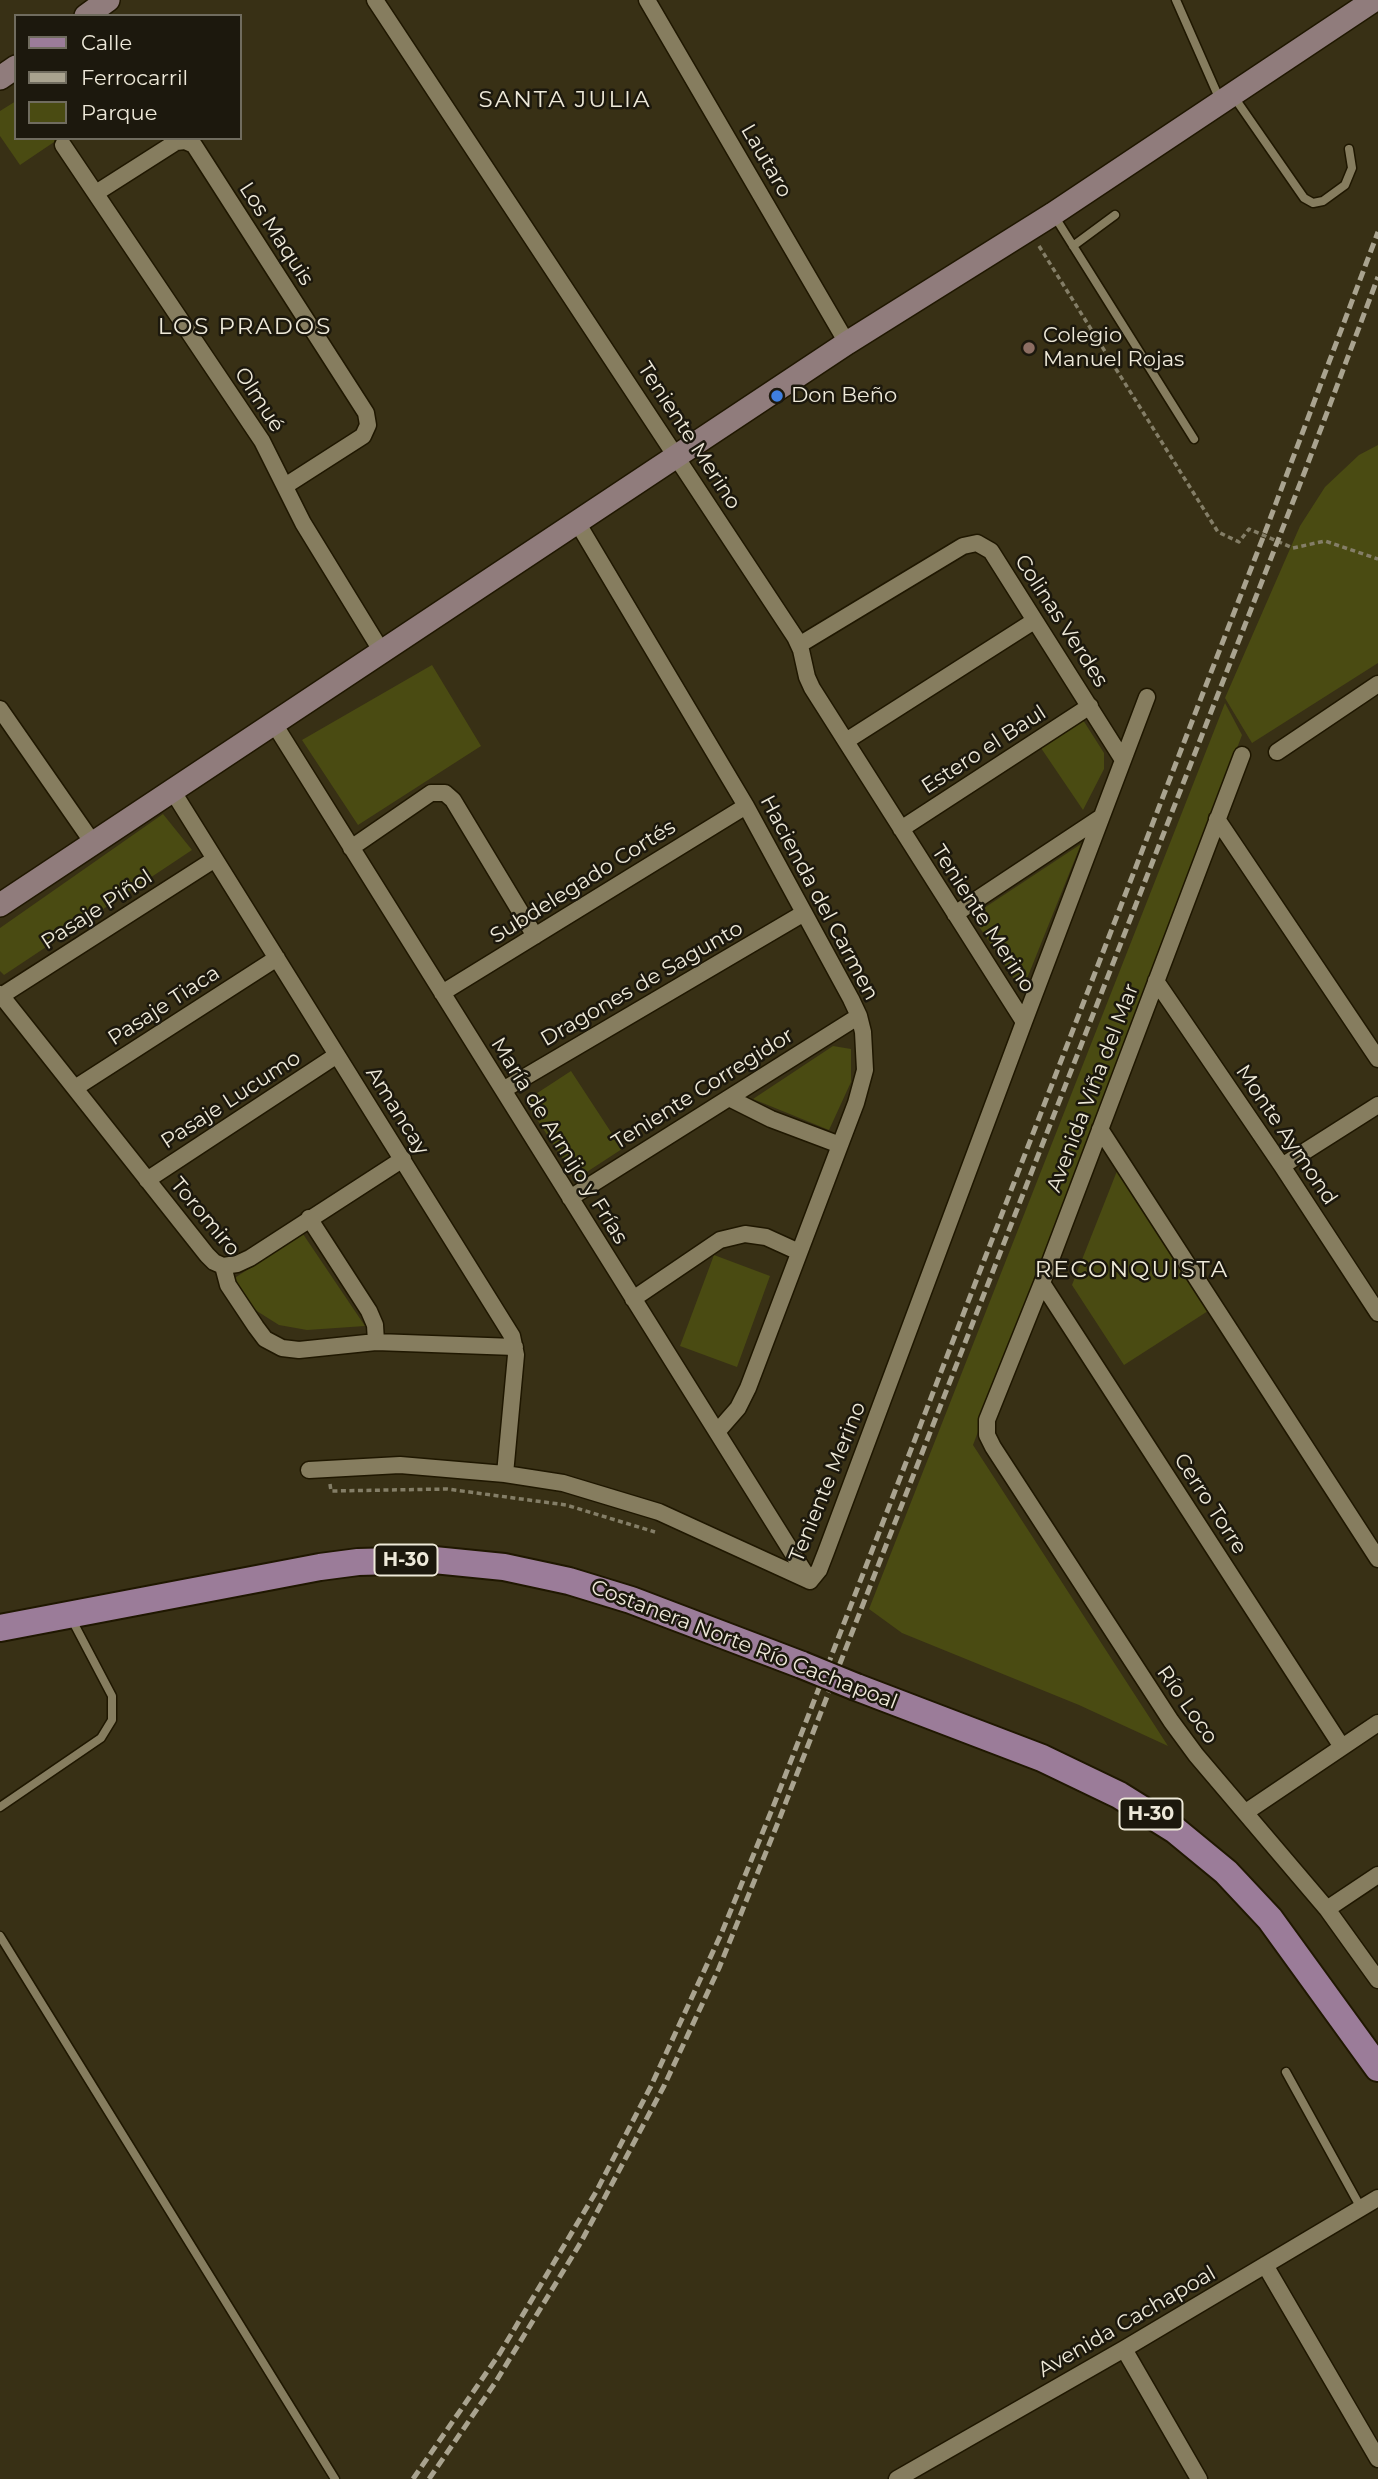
<!DOCTYPE html>
<html>
<head>
<meta charset="utf-8">
<style>
	body { margin:0 }
	#map { position:relative; width:1378px; height:2479px; overflow:hidden; background:#383015; font-family:Montserrat,sans-serif }
	canvas { display:block }
	.legend { position:absolute; left:14px; top:14px; width:228px; height:126px; box-sizing:border-box; background:#1c180d; border:2px solid #706c5f; margin:0; padding:9px 12px; list-style:none; font-size:21px; color:#eee9d9 }
	.legend li { display:flex; align-items:center; gap:14px; height:35px }
	.legend b { width:35px; border:2px solid #706c5f }
</style>
</head>
<body>
<div id="map">
<canvas width="1378" height="2479"></canvas>
<ul class="legend">
<li><b style="height:9px;background:#9b7c99"></b>Calle</li>
<li><b style="height:9px;background:#a9a38f"></b>Ferrocarril</li>
<li><b style="height:19px;background:#4a4b12"></b>Parque</li>
</ul>
</div>
<script>
const g = document.querySelector('canvas').getContext('2d');
g.lineJoin = 'round';
function fill(path, color) { g.fillStyle = color; g.fill(path, 'evenodd'); }
const poly = rows => new Path2D(rows.map(r => 'M' + r).join(''));
function strokePath(path, color, width, dash) { g.strokeStyle = color; g.lineWidth = width; g.lineCap = dash ? 'butt' : 'round'; g.setLineDash(dash || []); g.stroke(path); }
function drawText(font, color, halo, rows, align = 'center') {
  g.font = font + ' Montserrat,sans-serif'; g.lineWidth = 5; g.setLineDash([]); g.textBaseline = 'middle'; g.strokeStyle = halo; g.fillStyle = color; for (const [text, x, y, turn = 0] of rows) {
    g.save(); g.translate(x, y); g.rotate((+turn || 0) * Math.PI / 180); g.textAlign = isNaN(turn) ? turn : align; if (halo) g.strokeText(text, 0, 0); g.fillText(text, 0, 0); g.restore();
  }
}
const green = poly([
	[16,101,16,138,60,138,20,165,0,136,0,111],
	[1378,445,1378,663,1252,743,1225,698,1300,526,1325,487,1359,455],
	[432,665,481,746,358,825,302,740],
	[1225,703,1242,735,973,1445,1168,1746,1079,1705,902,1633,869,1609],
	[1083,720,1104,753,1104,769,1083,810,1041,748],
	[163,814,192,850,4,975,0,971,0,928],
	[1081,844,1022,991,972,916],
	[833,1046,851,1049,851,1082,829,1130,753,1099],
	[571,1071,622,1149,576,1179,525,1101],
	[1117,1171,1208,1311,1124,1365,1072,1285],
	[303,1234,365,1326,307,1330,279,1325,252,1308,233,1279],
	[714,1255,770,1276,737,1367,680,1346]
]);
const path = poly([
	[1039,246,1218,532,1239,542,1249,529,1293,548,1325,541,1378,559],
	[330,1484,331,1491,447,1489,566,1505,655,1532]
]);
const lane = poly([
	[1176,0,1220,100],
	[1234,97,1304,198,1313,203,1323,201,1345,185,1352,168,1349,149],
	[1055,217,1194,439],
	[1073,246,1115,215],
	[0,1807,101,1738,112,1720,112,1696,71,1618],
	[0,1936,335,2479],
	[1286,2072,1361,2208]
]);
const street = poly([
	[375,0,795,637,801,650,807,677,812,688,1024,1022,826,1552,819,1570,810,1581],
	[647,0,847,343],
	[63,145,262,441,303,523,382,652],
	[96,193,176,142,185,141,194,145,366,413,368,425,363,436,285,486],
	[577,522,746,806,851,999,859,1016,863,1032,865,1070,856,1103,748,1388,738,1408,717,1432],
	[799,645,963,546,977,543,991,551,1123,760],
	[0,709,93,843],
	[273,722,810,1581],
	[846,741,1034,621],
	[1277,752,1378,684],
	[1242,755,1042,1283,987,1420,987,1435,993,1447,1171,1721,1196,1755,1327,1909,1378,1980],
	[172,790,512,1336,516,1355,505,1474],
	[1217,819,1378,1059],
	[901,829,1090,706],
	[351,848,431,793,445,793,453,800,535,936],
	[955,914,1100,818],
	[1156,981,1282,1166,1378,1313],
	[442,993,746,806],
	[0,994,207,1255,214,1262,223,1266,237,1264,250,1258,403,1159],
	[1,996,215,859],
	[1024,1022,1147,697],
	[75,1088,277,958],
	[503,1090,804,913],
	[729,1098,771,1119,840,1145],
	[1100,1129,1378,1559],
	[1282,1166,1378,1105],
	[147,1180,337,1055],
	[570,1198,859,1016],
	[309,1218,369,1311,375,1325,376,1342],
	[223,1266,228,1285,256,1327,265,1339,282,1348,299,1350,376,1342,515,1347],
	[1042,1283,1342,1747],
	[633,1299,720,1240,745,1234,766,1237,799,1252],
	[309,1470,400,1465,505,1474,563,1483,659,1512,810,1581],
	[1246,1812,1378,1723],
	[1327,1909,1378,1875],
	[1265,2265,1378,2459],
	[1124,2349,1199,2479],
	[897,2479,1124,2349,1378,2198]
]);
const secondary = poly([
	[86,16,108,0],
	[0,78,16,67],
	[0,905,847,343,1053,214,1374,0]
]);
const primary = poly([
	[0,1628,320,1567,358,1562,434,1560,504,1567,569,1581,631,1600,802,1665],
	[856,1687,1042,1758,1119,1795,1175,1830,1226,1872,1270,1919,1378,2068]
]);
const rail = poly([
	[413,2479,500,2353,596,2192,651,2086,722,1932,775,1802,1264,535,1378,232],
	[429,2479,495,2383,581,2242,664,2086,719,1968,777,1825,1305,471,1378,277]
]);
const primaryBridge = poly([
	[802,1665,856,1687]
]);
const markers = [
	[1029,348,7,"#8d6e63"],
	[777,396,7,"#3f7fe0"]
];
const shields = [
	[406,1560,63],
	[1151,1814,63]
];
const shieldNames = [
	["H-30",406,1560],
	["H-30",1151,1814]
];
const streetNames = [
	["Lautaro",766,161,60],
	["Los Maquis",276,234,57],
	["Olmué",259,400,57],
	["Teniente Merino",689,436,57],
	["Colinas Verdes",1061,621,57],
	["Estero el Baul",984,750,-33],
	["Subdelegado Cortés",583,882,-32],
	["Hacienda del Carmen",819,898,62],
	["Pasaje Piñol",97,910,-33],
	["Teniente Merino",983,919,57],
	["Dragones de Sagunto",642,984,-30],
	["Pasaje Tiaca",164,1006,-33],
	["Avenida Viña del Mar",1093,1088,-69],
	["Teniente Corregidor",703,1089,-32],
	["Pasaje Lucumo",231,1100,-33],
	["Amancay",397,1111,58],
	["Monte Aymond",1286,1135,56],
	["María de Armijo y Frías",559,1141,58],
	["Toromiro",205,1217,50],
	["Teniente Merino",828,1482,-68],
	["Cerro Torre",1210,1504,57],
	["Costanera Norte Río Cachapoal",744,1645,21],
	["Río Loco",1187,1705,55],
	["Avenida Cachapoal",1127,2322,-30]
];
const poiNames = [
	["Colegio",1043,336],
	["Manuel Rojas",1043,360],
	["Don Beño",791,396]
];
const neighbourhoodNames = [
	["SANTA JULIA",565,100],
	["LOS PRADOS",245,327],
	["RECONQUISTA",1132,1270]
];
fill(green, '#4a4b12');
strokePath(lane, '#1f1700', 11);
strokePath(street, '#1f1700', 19);
strokePath(secondary, '#1f1700', 26);
strokePath(primary, '#1f1700', 30);
strokePath(path, '#847e67', 3.5, [5, 3.5]);
strokePath(lane, '#867d5f', 8);
strokePath(street, '#867d5f', 16);
strokePath(secondary, '#907c7c', 23);
strokePath(primary, '#9b7c99', 26);
strokePath(rail, '#a9a38f', 5, [10, 5]);
strokePath(primaryBridge, '#1f1700', 30, []);
strokePath(primaryBridge, '#9b7c99', 26);
for (const [x, y, r, color] of markers) { const dot = new Path2D(); dot.arc(x, y, r, 0, 2 * Math.PI); g.fillStyle = color; g.fill(dot); strokePath(dot, '#1c180d', 2.5); }
for (const [x, y, w] of shields) { const box = new Path2D(); box.roundRect(x - w / 2, y - 15.5, w, 31, 5); g.fillStyle = '#1c180d'; g.fill(box); strokePath(box, '#eee9d9', 2); }
drawText('bold 19px', '#eee9d9', null, shieldNames);
drawText('21px', '#eee9d9', '#1c180d', streetNames);
drawText('21px', '#eee9d9', '#1c180d', poiNames, 'left');
g.letterSpacing = '2px';
drawText('23px', '#eee9d9', '#1c180d', neighbourhoodNames);
g.letterSpacing = '0px';
</script>
</body>
</html>
